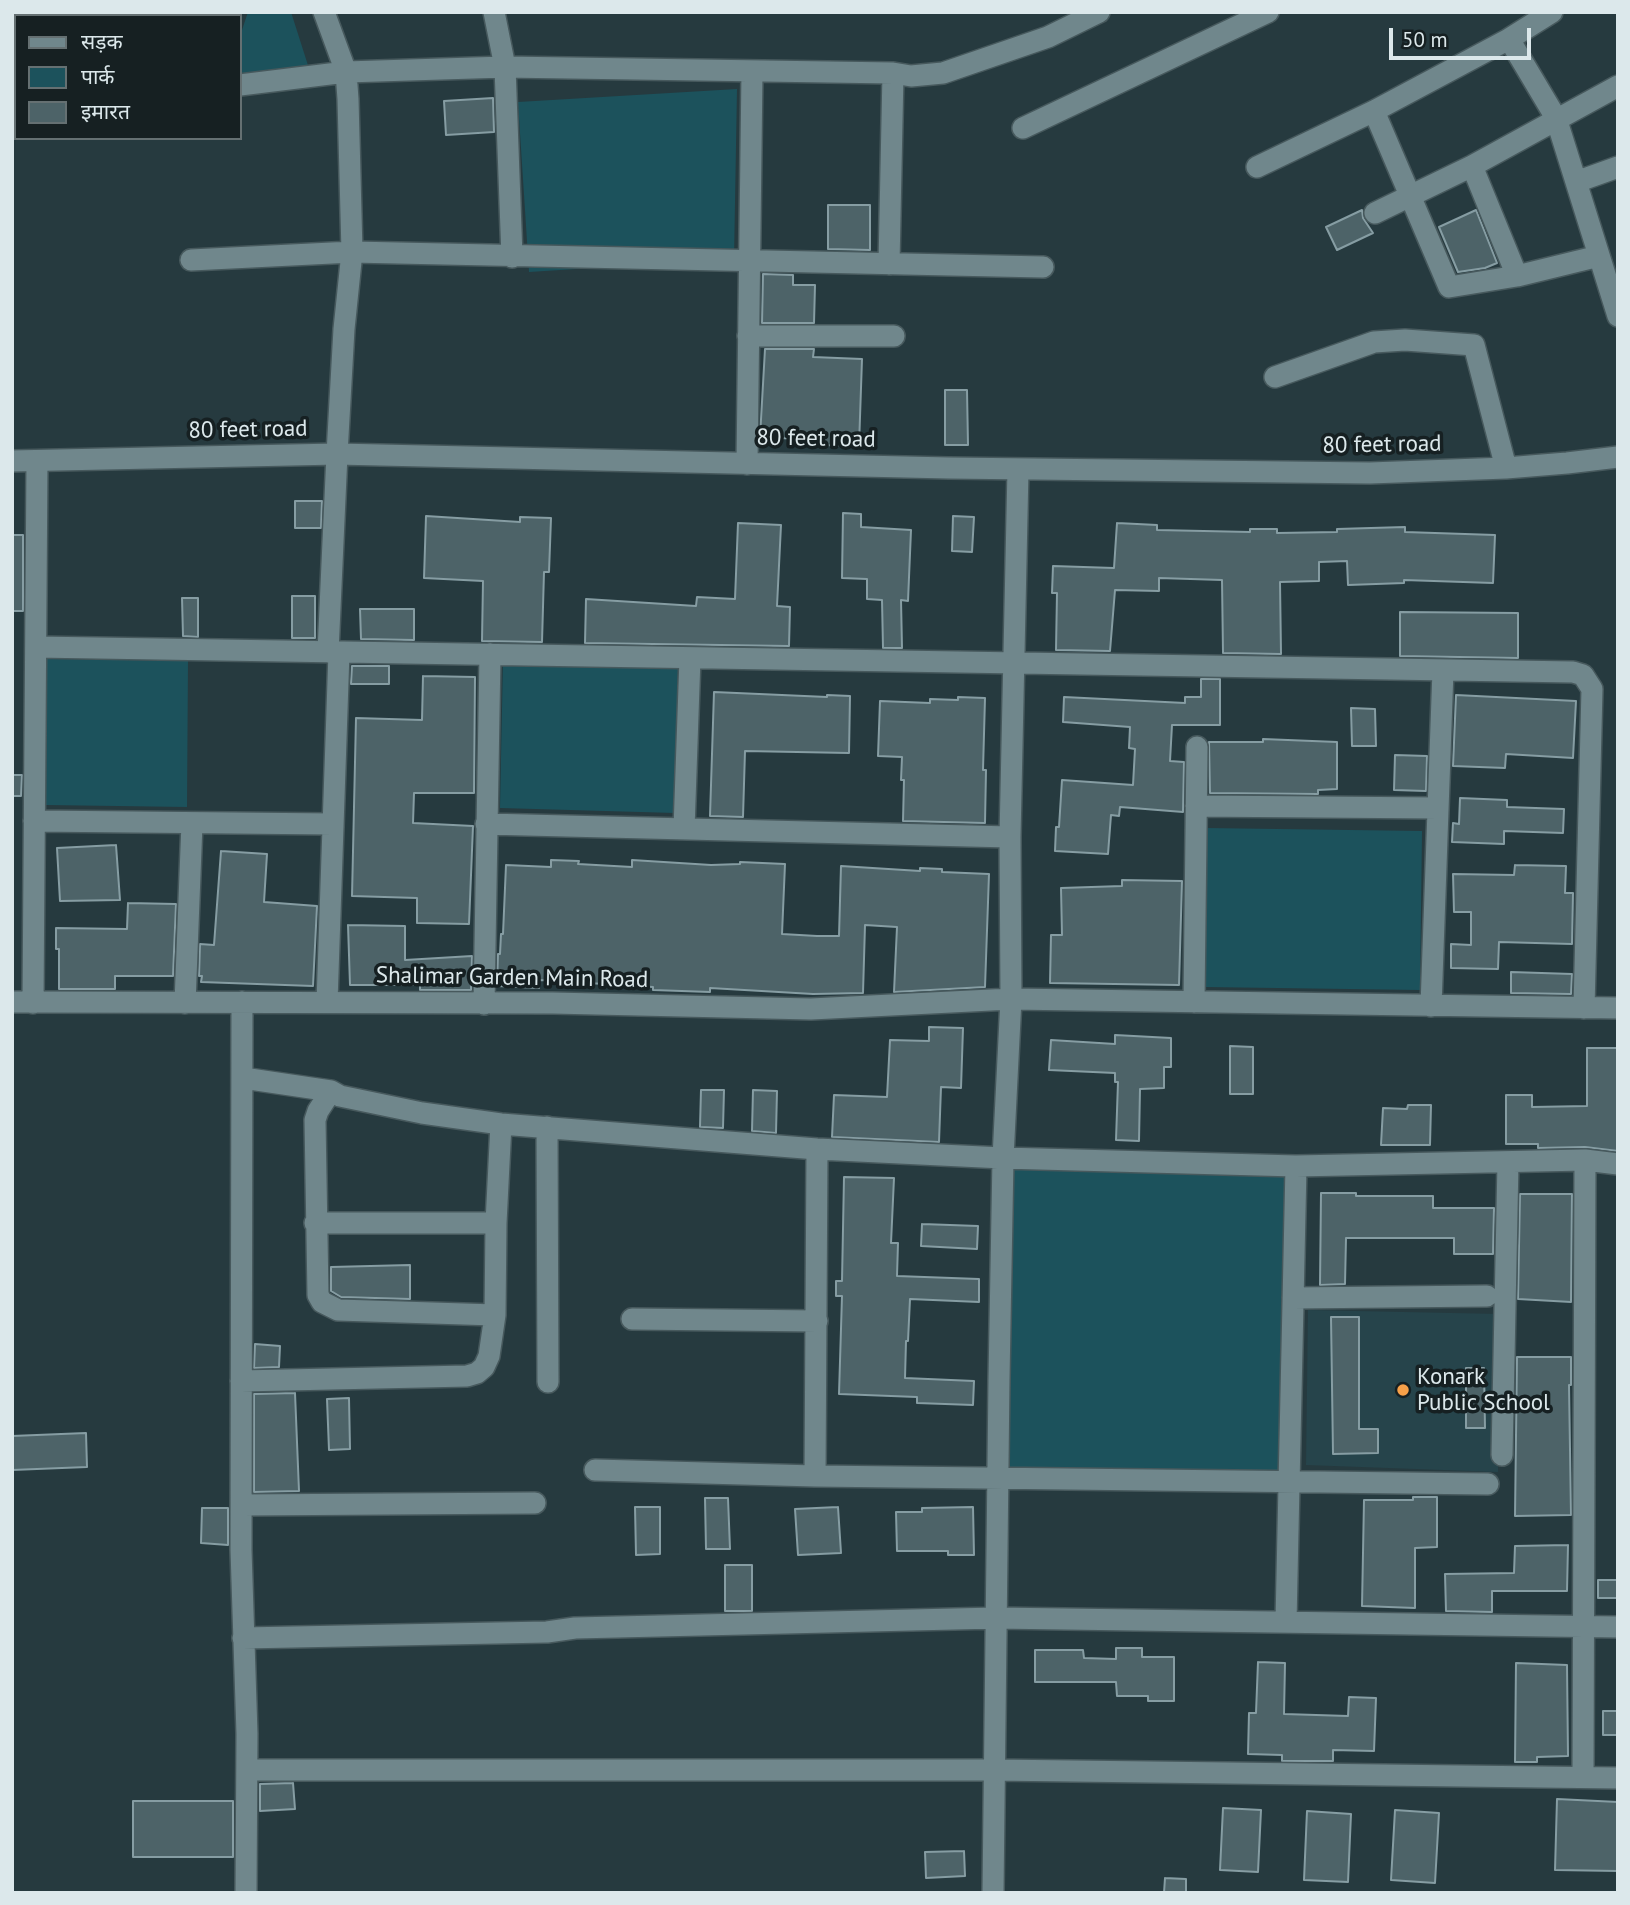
<!DOCTYPE html>
<html>
<head>
<meta charset="utf-8">
<style>
	body { margin:0 }
	#map { position:relative; width:1630px; height:1905px; overflow:hidden; background:#263a3f; font-family:"PT Sans","Noto Sans Devanagari",sans-serif }
	canvas { display:block }
	.frame { position:absolute; inset:0; border:14px solid #dce8eb; pointer-events:none }
	.legend { position:absolute; left:14px; top:14px; width:228px; height:126px; box-sizing:border-box; background:#162022; border:2px solid #657072; margin:0; padding:9px 12px; list-style:none; font-size:21px; color:#dce8eb }
	.legend li { display:flex; align-items:center; gap:14px; height:35px }
	.legend b { width:35px; border:2px solid #657072 }
	.scale { position:absolute; left:1389px; top:28px; width:142px; height:32px; box-sizing:border-box; border:4px solid #dce8eb; border-top:0; padding-left:9px; font-size:21px; line-height:24px; white-space:nowrap; color:#dce8eb; -webkit-text-stroke:5px #162022; paint-order:stroke }
</style>
</head>
<body>
<div id="map">
<canvas width="1630" height="1905"></canvas>
<div class="frame"></div>
<ul class="legend">
<li><b style="height:9px;background:#70878c"></b>सड़क</li>
<li><b style="height:19px;background:#1c525c"></b>पार्क</li>
<li><b style="height:19px;background:#4d6368"></b>इमारत</li>
</ul>
<div class="scale">50 m</div>
</div>
<script>
const g = document.querySelector('canvas').getContext('2d');
g.lineJoin = 'round';
function fill(path, color) { g.fillStyle = color; g.fill(path, 'evenodd'); }
const poly = rows => new Path2D(rows.map(r => 'M' + r).join(''));
function strokePath(path, color, width, dash) { g.strokeStyle = color; g.lineWidth = width; g.lineCap = dash ? 'butt' : 'round'; g.setLineDash(dash || []); g.stroke(path); }
function drawText(font, color, halo, rows, align = 'center') {
  g.font = font + ' "PT Sans",sans-serif'; g.lineWidth = 7; g.setLineDash([]); g.textBaseline = 'middle'; g.strokeStyle = halo; g.fillStyle = color; for (const [text, x, y, turn = 0] of rows) {
    g.save(); g.translate(x, y); g.rotate((+turn || 0) * Math.PI / 180); g.textAlign = isNaN(turn) ? turn : align; if (halo) g.strokeText(text, 0, 0); g.fillText(text, 0, 0); g.restore();
  }
}
const built = poly([
	[1308,1310,1500,1314,1498,1472,1306,1465]
]);
const green = poly([
	[248,12,291,12,313,81,240,82,240,36],
	[737,89,734,259,529,272,518,102],
	[47,659,188,661,187,807,46,805],
	[503,659,678,664,675,813,500,808],
	[1206,828,1422,831,1420,990,1205,987],
	[1003,1158,1296,1166,1289,1482,998,1478]
]);
const building = poly([
	[493,98,494,132,446,135,444,101,493,98],
	[828,205,870,205,870,250,828,249,828,205],
	[1362,210,1363,218,1373,233,1337,250,1326,227,1362,210],
	[1476,210,1497,263,1485,268,1458,272,1439,227,1476,210],
	[763,274,793,275,793,285,815,285,814,323,762,323,763,274],
	[765,349,814,349,813,357,862,359,859,446,818,445,818,440,760,437,765,349],
	[945,390,967,390,968,445,945,445,945,390],
	[295,501,322,501,321,528,295,528,295,501],
	[843,513,861,514,861,527,911,530,908,601,901,600,902,648,883,648,882,600,867,599,867,579,842,578,843,513],
	[426,516,520,522,520,517,551,518,549,572,544,572,542,642,482,641,483,581,424,578,426,516],
	[953,516,974,517,972,552,952,551,953,516],
	[738,523,781,525,777,606,790,607,789,646,585,643,586,599,696,606,697,597,735,599,738,523],
	[1117,523,1157,525,1157,530,1250,532,1250,529,1277,529,1277,533,1337,532,1337,529,1405,527,1405,532,1495,535,1493,583,1404,580,1404,583,1348,585,1347,561,1319,562,1319,581,1280,582,1281,654,1223,653,1222,580,1159,578,1159,591,1115,590,1110,651,1056,650,1057,593,1052,593,1053,566,1114,568,1117,523],
	[12,535,23,535,23,611,12,611,12,535],
	[292,596,315,596,315,638,292,638,292,596],
	[182,598,198,598,198,637,183,636,182,598],
	[360,609,414,609,414,640,361,639,360,609],
	[1400,612,1518,613,1518,658,1400,656,1400,612],
	[352,666,389,666,389,684,351,684,352,666],
	[423,676,475,677,474,793,414,793,413,823,473,826,469,924,417,923,417,898,352,896,356,718,422,720,423,676],
	[1201,679,1220,679,1220,725,1172,725,1170,761,1184,762,1183,812,1120,807,1119,816,1111,815,1108,854,1055,851,1056,827,1059,827,1062,780,1133,785,1135,749,1129,748,1130,727,1063,722,1064,697,1185,703,1185,697,1201,697,1201,679],
	[714,692,827,697,827,695,850,696,849,753,745,751,743,817,710,816,714,692],
	[1456,695,1576,701,1573,758,1506,754,1505,768,1453,766,1456,695],
	[958,697,985,698,983,770,986,770,985,823,903,821,904,780,901,780,902,757,878,756,880,701,930,703,930,699,958,700,958,697],
	[1351,708,1375,709,1376,746,1352,746,1351,708],
	[1263,739,1337,742,1337,789,1318,790,1318,794,1210,793,1209,742,1263,742,1263,739],
	[1395,755,1427,756,1426,791,1394,790,1395,755],
	[12,775,22,775,21,796,12,796,12,775],
	[1460,798,1507,800,1507,807,1564,809,1563,833,1504,831,1504,844,1452,842,1453,823,1459,824,1460,798],
	[116,845,120,900,60,901,57,848,116,845],
	[221,851,267,854,264,902,317,906,313,986,201,982,202,976,199,976,200,944,214,945,221,851],
	[551,860,579,861,578,864,632,867,632,860,711,865,740,864,740,862,785,864,782,934,817,936,839,936,841,866,920,871,920,868,942,869,942,872,989,874,985,987,894,992,897,927,865,925,863,993,813,994,710,988,710,992,653,990,653,987,539,980,539,988,497,986,498,954,500,954,501,934,503,934,506,865,551,867,551,860],
	[1515,865,1566,866,1565,893,1573,893,1572,944,1499,942,1498,969,1451,968,1451,944,1471,945,1471,912,1454,912,1453,874,1514,875,1515,865],
	[1122,880,1182,881,1179,985,1050,983,1051,935,1062,935,1061,888,1122,886,1122,880],
	[128,903,176,904,173,976,115,976,115,989,59,989,59,949,56,949,56,928,127,929,128,903],
	[348,925,405,926,405,960,472,956,471,990,420,990,420,985,350,985,348,925],
	[1511,972,1572,974,1571,994,1511,993,1511,972],
	[929,1027,963,1028,961,1088,941,1087,939,1142,832,1137,834,1095,887,1097,890,1040,929,1041,929,1027],
	[1115,1035,1171,1038,1171,1067,1164,1067,1164,1088,1140,1089,1139,1141,1116,1140,1118,1082,1115,1082,1115,1073,1049,1070,1051,1040,1115,1044,1115,1035],
	[1230,1046,1253,1047,1253,1094,1230,1094,1230,1046],
	[1587,1048,1618,1048,1618,1151,1585,1147,1538,1148,1538,1144,1506,1144,1506,1095,1532,1095,1532,1107,1587,1106,1587,1048],
	[701,1090,724,1090,723,1128,700,1127,701,1090],
	[753,1090,777,1091,776,1133,752,1131,753,1090],
	[1408,1105,1431,1105,1430,1145,1381,1145,1383,1108,1407,1109,1408,1105],
	[844,1177,894,1178,891,1243,898,1243,897,1276,979,1279,979,1302,910,1299,908,1341,906,1341,905,1378,974,1381,973,1405,917,1403,917,1397,839,1394,842,1296,836,1296,836,1281,842,1281,844,1177],
	[1321,1193,1356,1193,1356,1196,1433,1196,1433,1208,1494,1208,1493,1254,1454,1254,1454,1238,1346,1238,1345,1284,1320,1285,1321,1193],
	[1520,1194,1572,1194,1571,1302,1518,1299,1520,1194],
	[922,1224,978,1226,977,1249,921,1246,922,1224],
	[410,1265,410,1299,341,1297,331,1291,331,1267,410,1265],
	[1331,1317,1359,1317,1359,1429,1378,1429,1378,1453,1333,1454,1331,1317],
	[255,1344,280,1346,279,1367,254,1368,255,1344],
	[1517,1357,1571,1357,1571,1385,1569,1385,1571,1515,1515,1516,1517,1357],
	[1466,1368,1484,1368,1485,1428,1466,1428,1466,1368],
	[295,1393,299,1491,254,1492,254,1394,295,1393],
	[349,1398,350,1449,329,1450,327,1399,349,1398],
	[86,1433,87,1467,12,1470,12,1436,86,1433],
	[1413,1497,1437,1497,1437,1547,1415,1548,1415,1608,1362,1606,1364,1500,1413,1500,1413,1497],
	[705,1498,728,1498,730,1549,706,1549,705,1498],
	[635,1507,660,1507,660,1554,636,1555,635,1507],
	[838,1507,841,1553,798,1555,795,1509,838,1507],
	[973,1507,974,1555,948,1555,948,1551,897,1551,896,1512,922,1512,922,1508,973,1507],
	[202,1508,228,1508,228,1545,201,1543,202,1508],
	[1568,1545,1567,1591,1492,1591,1492,1612,1446,1611,1445,1574,1514,1573,1515,1546,1568,1545],
	[725,1565,752,1565,752,1611,725,1611,725,1565],
	[1598,1580,1618,1580,1618,1598,1598,1598,1598,1580],
	[1116,1648,1142,1648,1142,1657,1174,1657,1174,1701,1148,1701,1148,1696,1117,1696,1116,1682,1035,1682,1035,1650,1083,1650,1084,1658,1116,1659,1116,1648],
	[1258,1662,1285,1663,1284,1714,1348,1716,1349,1697,1376,1698,1374,1751,1333,1750,1333,1761,1282,1761,1282,1755,1248,1754,1249,1713,1256,1713,1258,1662],
	[1516,1663,1567,1665,1568,1756,1537,1757,1537,1762,1515,1762,1516,1663],
	[1603,1711,1618,1711,1618,1735,1603,1735,1603,1711],
	[293,1783,295,1809,260,1811,260,1784,293,1783],
	[1557,1799,1618,1802,1618,1871,1555,1870,1557,1799],
	[133,1801,233,1801,233,1857,133,1857,133,1801],
	[1223,1808,1261,1810,1258,1872,1220,1870,1223,1808],
	[1395,1810,1439,1813,1435,1883,1391,1880,1395,1810],
	[1307,1811,1351,1814,1348,1882,1304,1880,1307,1811],
	[964,1851,965,1876,926,1878,925,1852,964,1851],
	[1165,1878,1186,1879,1186,1893,1164,1893,1165,1878]
]);
const minor = poly([
	[324,12,346,72,348,99,352,252,344,329,337,454,328,652],
	[494,12,505,67,512,257],
	[1552,12,1509,39,1556,118,1618,316],
	[228,16,229,12],
	[893,73,911,76,943,73,1048,37,1099,12],
	[240,85,346,72,505,67,893,73,889,264],
	[1374,111,1449,287,1517,276,1599,256],
	[1023,128,1268,12],
	[1472,166,1517,276],
	[1257,167,1374,111,1509,39],
	[1576,182,1618,167],
	[1375,213,1472,166,1618,86],
	[191,260,352,252,1043,267],
	[748,336,894,336],
	[1275,377,1374,342,1405,340,1474,345,1506,468],
	[12,461,337,454,949,468,1370,473,1506,468,1567,463,1618,457],
	[747,464,752,72],
	[36,647,1573,672,1583,675,1592,689,1584,1008],
	[1196,806,1438,808],
	[34,821,333,824],
	[486,824,1010,837],
	[684,829,690,658],
	[12,1002,553,1003,811,1009,1011,999,1618,1008],
	[242,1002,241,1550,247,1734,246,1893],
	[327,1002,339,652],
	[1194,1002,1197,747],
	[33,1003,37,461],
	[185,1003,192,823],
	[484,1004,490,654],
	[1431,1006,1443,670],
	[243,1078,331,1091,340,1096,422,1113,501,1124,817,1149,1003,1158,1296,1166,1585,1160,1618,1164],
	[331,1091,318,1111,315,1120,318,1295,322,1302,338,1310,495,1315],
	[547,1127,548,1382],
	[315,1223,496,1223],
	[1293,1298,1487,1296],
	[632,1319,817,1321],
	[241,1381,467,1376,477,1373,484,1367,489,1356,495,1315,496,1223,501,1124],
	[1502,1455,1508,1162],
	[595,1470,815,1476,1488,1484],
	[815,1476,817,1149],
	[242,1505,535,1503],
	[1286,1622,1296,1166],
	[243,1638,547,1632,575,1628,996,1618,1618,1627],
	[247,1770,994,1770,1618,1778],
	[1583,1777,1585,1160],
	[993,1893,999,1379,1003,1158,1011,999,1010,837,1018,469]
]);
const markers = [
	[1403,1390,7,"#f7a149"]
];
const streetNames = [
	["80 feet road",248,430,-1],
	["80 feet road",816,439,1],
	["80 feet road",1382,445,-1],
	["Shalimar Garden Main Road",512,978,1]
];
const poiNames = [
	["Konark",1417,1377],
	["Public School",1417,1403]
];
fill(built, '#26444b');
fill(green, '#1c525c');
fill(building, '#4d6368');
strokePath(building, '#869da3', 2);
strokePath(minor, '#47595d', 24);
strokePath(minor, '#70878c', 21);
for (const [x, y, r, color] of markers) { const dot = new Path2D(); dot.arc(x, y, r, 0, 2 * Math.PI); g.fillStyle = color; g.fill(dot); strokePath(dot, '#162022', 2.5); }
drawText('23px', '#dce8eb', '#162022', streetNames);
drawText('23px', '#dce8eb', '#162022', poiNames, 'left');
</script>
</body>
</html>
